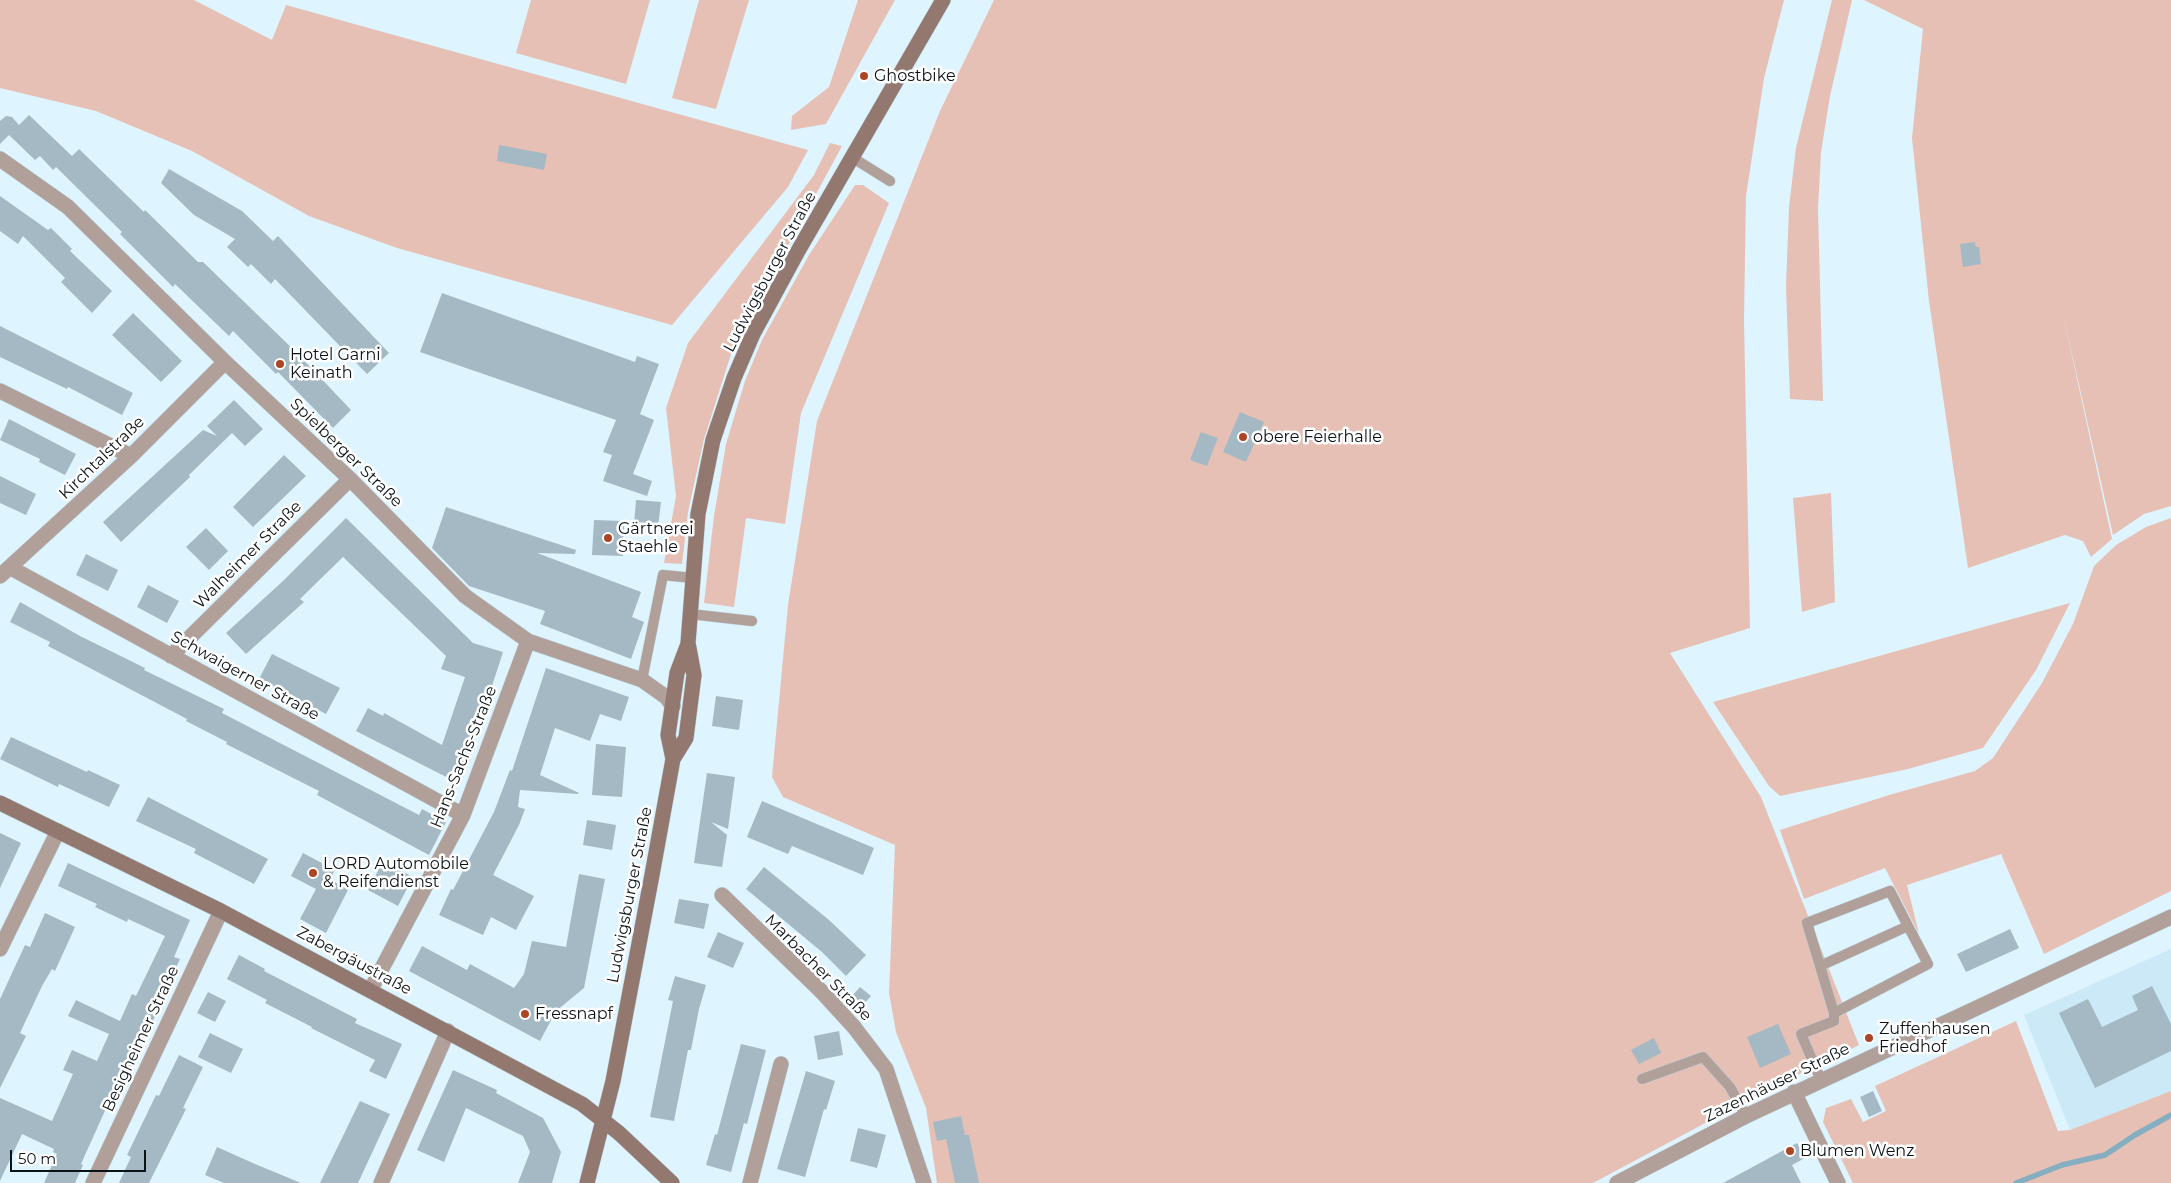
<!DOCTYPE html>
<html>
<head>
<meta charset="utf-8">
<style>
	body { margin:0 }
	#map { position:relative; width:2171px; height:1183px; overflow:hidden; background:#def4ff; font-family:Montserrat,sans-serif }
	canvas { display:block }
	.scale { position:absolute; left:10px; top:1150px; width:136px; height:22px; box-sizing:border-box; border:2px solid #0b1316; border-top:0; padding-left:6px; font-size:15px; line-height:18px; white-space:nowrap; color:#0b1316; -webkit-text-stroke:4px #fff; paint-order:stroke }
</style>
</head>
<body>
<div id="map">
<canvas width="2171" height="1183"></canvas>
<div class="scale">50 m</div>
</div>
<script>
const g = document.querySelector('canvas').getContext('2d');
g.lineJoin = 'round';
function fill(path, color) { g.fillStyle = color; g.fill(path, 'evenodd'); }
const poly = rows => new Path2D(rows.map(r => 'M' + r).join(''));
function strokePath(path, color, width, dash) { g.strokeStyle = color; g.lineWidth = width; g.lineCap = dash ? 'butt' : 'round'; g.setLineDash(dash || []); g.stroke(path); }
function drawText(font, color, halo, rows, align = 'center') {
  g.font = font + ' Montserrat,sans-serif'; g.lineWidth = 5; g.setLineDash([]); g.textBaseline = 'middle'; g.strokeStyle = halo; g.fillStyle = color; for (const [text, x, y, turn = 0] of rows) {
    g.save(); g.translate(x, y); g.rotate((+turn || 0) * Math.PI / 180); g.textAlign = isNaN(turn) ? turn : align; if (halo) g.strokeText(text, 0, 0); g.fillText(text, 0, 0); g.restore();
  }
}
const built = poly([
	[2171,949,2171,1091,2070,1130,2024,1015]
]);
const green = poly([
	[0,0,194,0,272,40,286,5,808,150,788,187,672,325,397,248,309,216,192,151,96,111,0,88],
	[531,0,650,0,626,84,516,53],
	[699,0,749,0,716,109,672,98],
	[858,0,895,0,826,124,791,130,792,116,829,87],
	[994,0,1784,0,1764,78,1746,196,1744,319,1750,628,1670,653,1761,797,1859,1045,1769,1089,1593,1183,937,1183,926,1108,896,1032,889,993,895,845,783,797,772,777,788,605,817,421,940,111],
	[1832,0,1852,0,1830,96,1821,152,1818,209,1823,401,1790,399,1786,287,1789,207,1796,148],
	[1864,0,2171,0,2171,506,2144,514,2113,535,2062,310,2112,539,2091,557,2083,541,2065,535,1968,568,1929,301,1912,138,1923,29],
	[830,143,842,146,733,348,704,439,688,512,682,564,664,563,676,496,666,408,688,343,814,175],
	[855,185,863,185,889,203,801,413,785,524,746,518,734,607,704,603,714,516,726,444,745,381,762,340,809,255],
	[1831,493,1835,602,1802,612,1793,498],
	[2171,518,2171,891,2044,954,2001,854,1907,885,1919,934,1885,868,1804,899,1780,830,1889,795,1975,771,1993,758,2042,683,2073,624,2094,566,2116,545,2146,527],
	[2070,603,2036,670,1983,748,1908,769,1780,796,1769,786,1713,702],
	[2016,1021,2058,1131,2070,1130,2171,1091,2171,1183,1853,1183,1823,1122,1826,1108,1851,1099,1863,1122,1886,1111,1875,1086]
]);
const stream = poly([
	[2016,1183,2062,1165,2105,1155,2135,1135,2171,1115]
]);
const building = poly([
	[29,115,72,156,79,149,144,212,145,210,198,262,203,262,297,353,351,410,333,428,278,372,276,374,233,331,229,336,175,284,173,287,120,234,122,232,56,167,53,170,40,156,35,160,9,135,0,144,0,121,6,116,12,117,19,125],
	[499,145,547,154,544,170,497,161],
	[169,169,242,211,273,241,278,236,389,353,367,374,275,279,271,284,251,264,248,267,227,247,235,239,194,215,161,183],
	[0,196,48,230,51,228,72,249,70,251,112,291,92,313,61,282,65,278,23,236,18,244,0,231],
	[1975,242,1976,247,1979,247,1981,264,1963,267,1960,244],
	[442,293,635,362,637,356,659,364,640,414,654,420,633,474,652,481,647,496,603,481,612,455,603,452,616,420,420,352],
	[133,313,182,361,161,382,112,335],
	[0,326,133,393,122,415,68,387,67,389,0,357],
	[234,400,263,429,245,446,232,433,189,475,190,477,121,542,103,522,203,430,217,436,207,426],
	[1240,412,1264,422,1246,462,1223,452],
	[9,419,76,454,65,475,39,462,40,459,0,440],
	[1201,432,1218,438,1207,466,1190,460],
	[284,455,306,476,253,527,233,507],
	[0,476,36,494,26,515,0,503],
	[636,500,661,502,658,527,634,525],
	[446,507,576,550,575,554,537,553,641,592,632,617,644,622,631,659,540,624,545,611,469,586,432,548],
	[346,518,473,643,503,652,469,757,471,759,458,783,356,731,368,708,383,716,384,713,442,745,465,677,441,669,446,656,343,557,300,599,304,602,246,654,226,633,283,581],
	[594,520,624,521,623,556,592,555],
	[206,528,228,551,209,570,186,547],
	[86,554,118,570,108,591,76,575],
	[148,585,179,601,167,623,137,607],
	[20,602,80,636,145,668,144,670,224,709,222,713,419,815,422,809,446,822,429,855,317,795,319,791,226,744,227,742,186,721,187,719,48,646,50,642,10,622],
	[272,654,340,688,326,714,259,679],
	[546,668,629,697,621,721,600,714,590,741,555,728,540,775,579,793,578,794,520,790,518,807,525,809,519,825,493,875,534,896,516,930,491,917,483,935,439,915,451,889,453,890,494,812,510,770,512,771],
	[716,696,743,700,739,730,712,726],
	[11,737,87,772,88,770,120,785,109,807,59,784,58,787,0,759],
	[596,744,626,747,622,797,592,795],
	[707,773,735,777,728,829,711,822,727,835,722,867,694,863],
	[148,797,268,859,254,884,194,853,196,849,136,821],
	[762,801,874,848,863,875,792,846,788,854,747,837],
	[587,820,616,825,612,850,583,845],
	[0,833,21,843,0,888],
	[303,853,335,870,330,879,348,890,326,933,300,919,316,889,291,876],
	[383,861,413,877,398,906,368,890],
	[68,863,190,920,174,957,180,959,158,1006,160,1006,121,1086,117,1084,81,1164,83,1165,75,1183,44,1183,57,1154,53,1152,54,1149,22,1134,0,1181,0,1098,52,1121,73,1074,63,1070,72,1050,97,1061,109,1034,68,1016,76,1000,120,1021,132,994,136,996,165,936,128,919,127,922,95,907,97,904,58,886],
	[764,867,829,920,866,955,846,976,822,952,746,889],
	[579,874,605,879,584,988,556,1011,540,1041,409,971,422,946,467,970,470,964,514,988,524,974,532,941,566,947],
	[679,899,709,904,704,929,674,923],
	[45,913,75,927,55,971,52,969,42,986,20,1033,26,1036,0,1088,0,999,25,945,30,947],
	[2010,929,2019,948,1966,972,1957,954],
	[718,932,744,943,733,968,707,957],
	[239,955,265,969,264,971,357,1019,355,1023,402,1044,386,1079,369,1071,375,1060,311,1028,312,1027,265,1003,267,1000,227,979],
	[675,976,706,985,699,1009,691,1050,688,1050,674,1121,650,1117,673,1001,668,1000],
	[2152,986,2171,1024,2171,1051,2095,1088,2059,1013,2088,999,2102,1027,2138,1010,2132,996],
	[860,987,871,996,855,1014,845,1004],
	[208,992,226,1001,215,1022,197,1013],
	[1778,1024,1791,1054,1760,1068,1747,1037],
	[839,1031,843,1055,818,1060,814,1036],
	[210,1033,243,1049,231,1073,198,1057],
	[1654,1038,1661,1053,1639,1064,1631,1050],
	[741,1044,766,1050,747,1124,744,1123,731,1172,706,1165,715,1134,717,1135],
	[179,1055,203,1067,183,1108,186,1109,149,1183,119,1183,131,1157,127,1155,156,1095,159,1096],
	[453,1070,497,1090,496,1093,543,1118,561,1152,552,1183,518,1183,530,1152,523,1136,466,1108,444,1162,417,1150],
	[806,1071,835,1081,826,1110,824,1109,805,1177,777,1169],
	[1873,1091,1882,1111,1869,1117,1860,1097],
	[360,1101,390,1114,358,1183,320,1183],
	[961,1116,965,1135,969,1135,979,1183,955,1183,946,1139,937,1141,933,1122],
	[858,1128,886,1135,877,1168,850,1161],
	[1797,1143,1805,1158,1792,1165,1801,1183,1723,1183],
	[217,1147,255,1164,301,1183,224,1183,205,1175]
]);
const lane = poly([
	[853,158,890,181],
	[690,614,752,621],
	[642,680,663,575,693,578],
	[1820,966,1807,923,1890,891,1908,926],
	[1642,1079,1703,1057,1730,1087,1746,1116],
	[1821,1080,1801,1034,1834,1021,1834,1013,1928,964,1908,926,1820,966,1834,1013]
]);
const street = poly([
	[0,159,68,207,225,362,350,479,465,596,528,641,642,680,666,697,673,706],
	[0,391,131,456],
	[11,568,463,815],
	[0,576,131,456,225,362],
	[171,656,350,479],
	[722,895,821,991,854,1027,886,1069,924,1183],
	[0,949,58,831],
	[371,989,463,815,528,641],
	[1794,1092,1838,1183],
	[93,1183,221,911],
	[381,1183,448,1031],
	[750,1183,781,1064],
	[1617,1183,1746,1116,2171,917]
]);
const secondary = poly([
	[673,759,686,738,694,675,688,643,698,514,713,440,734,378,753,334,798,251,943,0],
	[0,803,221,911,582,1104,619,1133,672,1183],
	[587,1183,613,1081,652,875,673,759,668,735,677,673,688,644]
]);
const markers = [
	[864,76,5,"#ac4523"],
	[280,364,5,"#ac4523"],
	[1243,437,5,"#ac4523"],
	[608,538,5,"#ac4523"],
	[313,873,5,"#ac4523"],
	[525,1014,5,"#ac4523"],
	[1869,1038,5,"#ac4523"],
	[1790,1151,5,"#ac4523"]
];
const poiNames = [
	["Ghostbike",874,76],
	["Hotel Garni",290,355],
	["Keinath",290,373],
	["obere Feierhalle",1253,437],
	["Gärtnerei",618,529],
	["Staehle",618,547],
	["LORD Automobile",323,864],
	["& Reifendienst",323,882],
	["Fressnapf",535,1014],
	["Zuffenhausen",1879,1029],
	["Friedhof",1879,1047],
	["Blumen Wenz",1800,1151]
];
const streetNames = [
	["Ludwigsburger Straße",770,272,-62],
	["Spielberger Straße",346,453,44],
	["Kirchtalstraße",102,458,-44],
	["Walheimer Straße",248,555,-45],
	["Schwaigerner Straße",245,676,29],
	["Hans-Sachs-Straße",464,757,-68],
	["Ludwigsburger Straße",630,895,-79],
	["Zabergäustraße",354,961,28],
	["Marbacher Straße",818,968,45],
	["Besigheimer Straße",141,1039,-65],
	["Zazenhäuser Straße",1777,1083,-26]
];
fill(built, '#cbe9f7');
fill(green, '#e6c0b5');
strokePath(stream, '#85aec1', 5.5);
fill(building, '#a4b9c4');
strokePath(lane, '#bcd0da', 11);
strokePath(street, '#bcd0da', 16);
strokePath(secondary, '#bcd0da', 16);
strokePath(lane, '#b19f99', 10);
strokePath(street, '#b19f99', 15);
strokePath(secondary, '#92786f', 15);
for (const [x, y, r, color] of markers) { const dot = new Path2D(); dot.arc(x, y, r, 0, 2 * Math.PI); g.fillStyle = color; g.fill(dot); strokePath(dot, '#fff', 2); }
drawText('16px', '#0b1316', '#fff', poiNames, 'left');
drawText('16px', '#0b1316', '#fff', streetNames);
</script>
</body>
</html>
